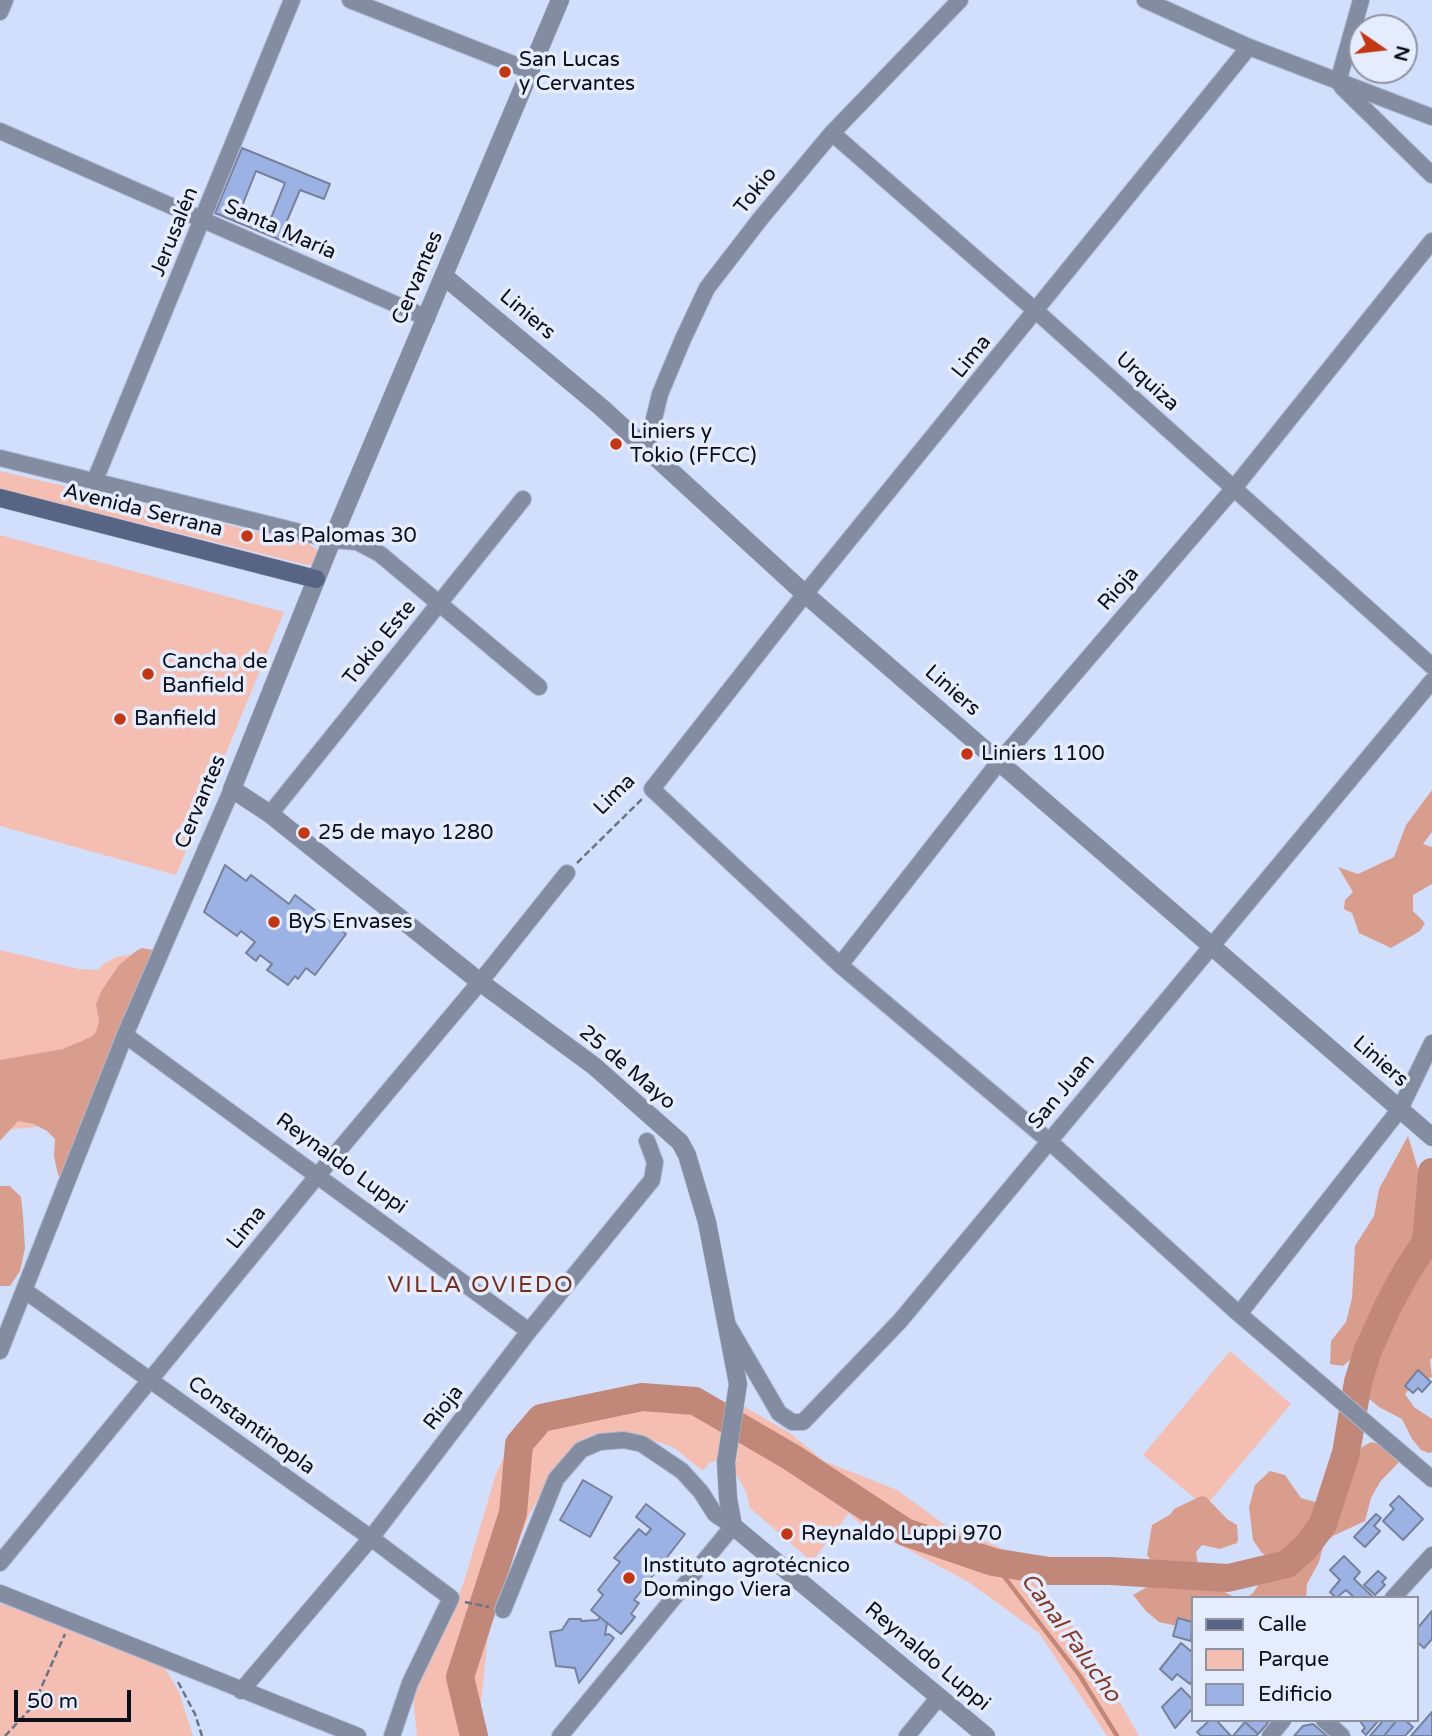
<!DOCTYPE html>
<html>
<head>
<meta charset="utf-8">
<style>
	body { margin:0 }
	#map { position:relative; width:1432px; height:1736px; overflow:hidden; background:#d2dffc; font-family:"Varela Round",sans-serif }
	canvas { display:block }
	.legend { position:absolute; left:1191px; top:1596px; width:228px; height:126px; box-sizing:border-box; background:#e5ecfe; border:2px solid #8e93a2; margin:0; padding:9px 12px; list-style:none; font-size:21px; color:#0b0e18 }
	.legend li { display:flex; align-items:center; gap:14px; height:35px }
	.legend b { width:35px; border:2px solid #8e93a2 }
	.north { position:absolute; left:1348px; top:14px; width:70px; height:70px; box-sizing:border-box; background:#e5ecfe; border:2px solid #8e93a2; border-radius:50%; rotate:104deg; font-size:19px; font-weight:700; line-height:28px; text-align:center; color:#0b0e18 }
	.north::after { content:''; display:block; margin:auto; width:24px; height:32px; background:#c13713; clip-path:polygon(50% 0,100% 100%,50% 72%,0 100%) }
	.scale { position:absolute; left:14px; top:1690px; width:117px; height:32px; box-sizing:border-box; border:4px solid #0b0e18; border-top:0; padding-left:9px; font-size:21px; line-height:24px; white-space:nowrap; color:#0b0e18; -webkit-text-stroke:5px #e5ecfe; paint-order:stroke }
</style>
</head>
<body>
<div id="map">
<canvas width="1432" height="1736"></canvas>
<ul class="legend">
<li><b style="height:9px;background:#586483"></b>Calle</li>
<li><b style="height:19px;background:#f4bfb2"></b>Parque</li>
<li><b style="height:19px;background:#9db2e4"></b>Edificio</li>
</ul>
<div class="north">N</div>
<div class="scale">50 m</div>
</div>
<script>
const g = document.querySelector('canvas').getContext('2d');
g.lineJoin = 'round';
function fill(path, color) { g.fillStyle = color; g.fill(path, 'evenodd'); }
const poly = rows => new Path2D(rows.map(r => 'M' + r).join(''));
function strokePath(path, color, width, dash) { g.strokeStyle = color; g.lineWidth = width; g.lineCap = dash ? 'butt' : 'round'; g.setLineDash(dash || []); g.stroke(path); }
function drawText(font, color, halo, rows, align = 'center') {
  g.font = font + ' "Varela Round",sans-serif'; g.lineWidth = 7; g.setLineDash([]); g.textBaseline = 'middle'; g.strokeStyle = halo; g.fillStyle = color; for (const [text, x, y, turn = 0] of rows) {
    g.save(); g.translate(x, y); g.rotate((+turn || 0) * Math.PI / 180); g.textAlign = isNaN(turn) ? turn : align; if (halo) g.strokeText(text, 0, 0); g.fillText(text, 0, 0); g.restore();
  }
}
const green = poly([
	[0,471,309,544,317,550,317,557,313,565,307,565,0,489],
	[0,535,284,612,176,875,0,826],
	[0,950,79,969,98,970,102,965,116,957,143,953,42,1126,0,1131],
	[1230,1351,1291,1404,1205,1507,1143,1455],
	[648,1389,717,1400,745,1407,790,1433,824,1461,897,1490,944,1524,1001,1548,1040,1589,1084,1639,1139,1736,1107,1736,1039,1633,970,1583,859,1523,849,1513,812,1562,750,1508,746,1492,731,1465,739,1460,719,1459,708,1464,703,1471,673,1447,642,1437,615,1433,593,1435,579,1441,563,1457,530,1513,498,1593,487,1643,478,1736,417,1736,413,1698,463,1585,495,1477,516,1429,548,1405,581,1396],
	[0,1604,15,1607,100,1643,164,1666,179,1692,193,1736,0,1736]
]);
const forest = poly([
	[1432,790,1432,832,1423,844,1432,847,1432,884,1413,895,1413,911,1425,923,1420,931,1391,948,1359,933,1352,913,1344,909,1345,900,1353,892,1338,867,1358,874,1394,857,1406,825],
	[142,948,153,950,155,955,63,1179,58,1175,54,1156,55,1139,47,1131,34,1124,18,1121,0,1141,0,1060,63,1049,91,1037,96,1032,99,1021,96,1004,102,990,119,965,136,951],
	[1408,1136,1421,1179,1432,1186,1432,1358,1430,1360,1432,1377,1413,1385,1405,1394,1414,1407,1432,1419,1432,1452,1429,1453,1421,1450,1412,1439,1402,1419,1379,1407,1368,1398,1370,1374,1351,1359,1343,1366,1330,1364,1331,1341,1346,1322,1352,1298,1355,1246,1374,1216,1379,1189],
	[0,1186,10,1186,21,1197,23,1216,25,1248,20,1271,10,1286,0,1286],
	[1371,1442,1384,1445,1400,1461,1380,1482,1371,1498,1365,1521,1333,1536,1324,1543,1319,1562,1307,1584,1306,1598,1246,1598,1253,1593,1274,1562,1261,1552,1253,1540,1249,1507,1255,1485,1270,1471,1285,1475,1301,1498,1333,1507,1342,1498,1362,1447],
	[1201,1496,1206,1497,1227,1519,1237,1525,1238,1539,1237,1543,1220,1549,1202,1545,1196,1552,1198,1565,1213,1586,1236,1598,1192,1598,1192,1628,1182,1627,1159,1622,1146,1611,1133,1595,1147,1587,1154,1565,1147,1555,1152,1525,1171,1514,1174,1509]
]);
const stream = poly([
	[993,1562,1080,1676,1117,1736]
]);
const river = poly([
	[474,1736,460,1677,513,1513,519,1444,541,1418,642,1397,695,1401,791,1457,905,1532,993,1562,1049,1571,1110,1571,1228,1578,1287,1564,1306,1547,1323,1524,1346,1453,1358,1382,1368,1350,1388,1306,1407,1271,1426,1242,1432,1172]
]);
const building = poly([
	[242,148,330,184,324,199,300,190,283,230,298,236,295,246,215,213,242,148],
	[256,171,285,183,271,218,242,206,256,171],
	[225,865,246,881,251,875,289,904,295,895,346,934,315,975,306,968,298,979,295,976,288,985,267,970,272,964,260,955,256,961,246,953,255,942,241,931,237,936,204,912,225,865],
	[1418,1370,1431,1382,1422,1392,1418,1388,1413,1393,1405,1386,1418,1370],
	[583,1480,612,1497,590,1537,560,1520,583,1480],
	[1399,1496,1423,1519,1403,1540,1383,1521,1394,1509,1390,1505,1399,1496],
	[646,1504,685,1534,634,1600,639,1603,631,1614,635,1617,621,1634,591,1610,603,1595,598,1590,620,1562,614,1558,639,1529,646,1535,651,1529,636,1517,646,1504],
	[1376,1514,1381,1518,1374,1526,1380,1531,1365,1547,1354,1537,1376,1514],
	[1344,1556,1360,1572,1354,1579,1374,1598,1355,1598,1346,1590,1336,1598,1330,1592,1340,1580,1330,1570,1344,1556],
	[1378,1571,1386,1578,1382,1582,1385,1585,1375,1595,1364,1585,1378,1571],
	[1432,1611,1432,1639,1424,1648,1416,1641,1416,1630,1432,1611],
	[600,1617,607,1623,605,1635,609,1634,614,1638,579,1683,575,1668,556,1666,550,1632,562,1630,569,1619,581,1619,581,1621,598,1620,600,1617],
	[1178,1618,1192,1622,1191,1641,1173,1636,1178,1618],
	[1181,1643,1192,1652,1192,1681,1190,1684,1177,1674,1172,1680,1160,1669,1181,1643],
	[1181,1688,1192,1699,1192,1709,1175,1728,1162,1707,1181,1688],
	[1432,1712,1432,1736,1411,1736,1432,1712],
	[1210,1720,1216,1720,1231,1736,1201,1736,1197,1732,1210,1720],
	[1247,1720,1264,1720,1268,1723,1258,1734,1245,1722,1247,1720],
	[1359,1720,1379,1720,1366,1735,1362,1731,1365,1728,1359,1720],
	[1381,1720,1397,1720,1384,1736,1370,1736,1382,1722,1381,1720],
	[1397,1720,1405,1720,1413,1727,1405,1736,1384,1736,1397,1720],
	[1245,1722,1258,1734,1256,1736,1233,1736,1245,1722],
	[1313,1724,1327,1736,1294,1736,1303,1726,1313,1724]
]);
const path = poly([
	[577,863,642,799],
	[465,1602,489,1607],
	[178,1682,195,1714,202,1736],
	[5,1736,33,1706,65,1634]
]);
const minor = poly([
	[350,0,528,70],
	[1145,0,1249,47,1432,117],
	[0,12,5,0],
	[1249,47,805,594,652,789,840,965,1049,1141,1239,1314,1432,1479],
	[1338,82,1361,0],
	[1342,87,1432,175],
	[0,131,427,318],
	[832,133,1036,311,1432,666],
	[647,448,660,394,683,339,707,288,761,218,832,133,960,0],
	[0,458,332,540,357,542,380,554,539,687],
	[95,480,292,0],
	[270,814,523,499],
	[840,965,999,762,1234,488,1432,241],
	[125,1035,529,1331],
	[24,1290,371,1538,451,1598,410,1683,392,1736],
	[1239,1314,1400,1109,1432,1043],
	[729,1327,779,1413,792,1422,803,1422,900,1321,1432,681],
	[0,1351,125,1035,232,789],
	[0,1563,318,1175,480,982,567,873],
	[0,1593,358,1736],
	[1393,1598,1432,1555],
	[503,1610,556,1479,581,1450,600,1442,624,1440,642,1444,682,1471,701,1492,715,1514,733,1526,560,1736],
	[241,1691,371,1538,529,1331,652,1180,655,1162,647,1141],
	[1324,1720,1342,1736],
	[907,1736,939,1697],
	[1270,1736,1283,1720]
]);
const tertiary = poly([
	[560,0,332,540,232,789,270,814,480,982,594,1066,680,1142,687,1155,707,1222,738,1384,726,1462,728,1498,733,1526,986,1736],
	[445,277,602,408,805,594,1432,1137]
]);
const secondary = poly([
	[0,498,316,579]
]);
const markers = [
	[505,72,7,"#c13713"],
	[616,444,7,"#c13713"],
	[247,536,7,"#c13713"],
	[148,674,7,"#c13713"],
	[120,719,7,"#c13713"],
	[967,754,7,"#c13713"],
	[304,833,7,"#c13713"],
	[274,922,7,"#c13713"],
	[787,1534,7,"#c13713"],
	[629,1578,7,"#c13713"]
];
const poiNames = [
	["San Lucas",519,60],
	["y Cervantes",519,84],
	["Liniers y",630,432],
	["Tokio (FFCC)",630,456],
	["Las Palomas 30",261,536],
	["Cancha de",162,662],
	["Banfield",162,686],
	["Banfield",134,719],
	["Liniers 1100",981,754],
	["25 de mayo 1280",318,833],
	["ByS Envases",288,922],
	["Reynaldo Luppi 970",801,1534],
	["Instituto agrotécnico",643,1566],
	["Domingo Viera",643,1590]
];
const streetNames = [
	["Tokio",756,191,-51],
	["Santa María",280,230,24],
	["Jerusalén",175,232,-68],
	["Cervantes",418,278,-67],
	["Liniers",527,315,40],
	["Lima",972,357,-51],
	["Urquiza",1147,382,42],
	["Avenida Serrana",143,511,14],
	["Rioja",1119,589,-49],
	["Tokio Este",380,643,-51],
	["Liniers",952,691,41],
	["Lima",615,795,-45],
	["Cervantes",201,802,-67],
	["Liniers",1380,1062,41],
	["25 de Mayo",627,1068,40],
	["San Juan",1062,1092,-50],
	["Reynaldo Luppi",341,1164,36],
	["Lima",247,1228,-51],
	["Rioja",444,1408,-52],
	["Constantinopla",251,1426,36],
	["Reynaldo Luppi",927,1657,40]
];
const neighbourhoodNames = [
	["VILLA OVIEDO",481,1286]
];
const waterNames = [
	["Canal Falucho",1070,1638,54]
];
fill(green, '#f4bfb2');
fill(forest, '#d99d8e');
strokePath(stream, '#c18778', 4.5);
strokePath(river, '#c18778', 28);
fill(building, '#9db2e4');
strokePath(building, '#76819c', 2);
strokePath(minor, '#aeb9d3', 18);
strokePath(tertiary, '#aeb9d3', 19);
strokePath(secondary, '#aeb9d3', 19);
strokePath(path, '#6a7285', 2.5, [7, 3.5]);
strokePath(minor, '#838ca1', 16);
strokePath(tertiary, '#838ca1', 18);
strokePath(secondary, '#586483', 18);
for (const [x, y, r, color] of markers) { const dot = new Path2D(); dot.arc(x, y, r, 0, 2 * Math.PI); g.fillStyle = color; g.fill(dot); strokePath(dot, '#e5ecfe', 2.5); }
drawText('21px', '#0b0e18', '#e5ecfe', poiNames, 'left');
drawText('21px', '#0b0e18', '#e5ecfe', streetNames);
g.letterSpacing = '2px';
drawText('23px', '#732f1f', '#e5ecfe', neighbourhoodNames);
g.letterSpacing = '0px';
drawText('italic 23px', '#853b2a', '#e5ecfe', waterNames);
</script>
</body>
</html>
